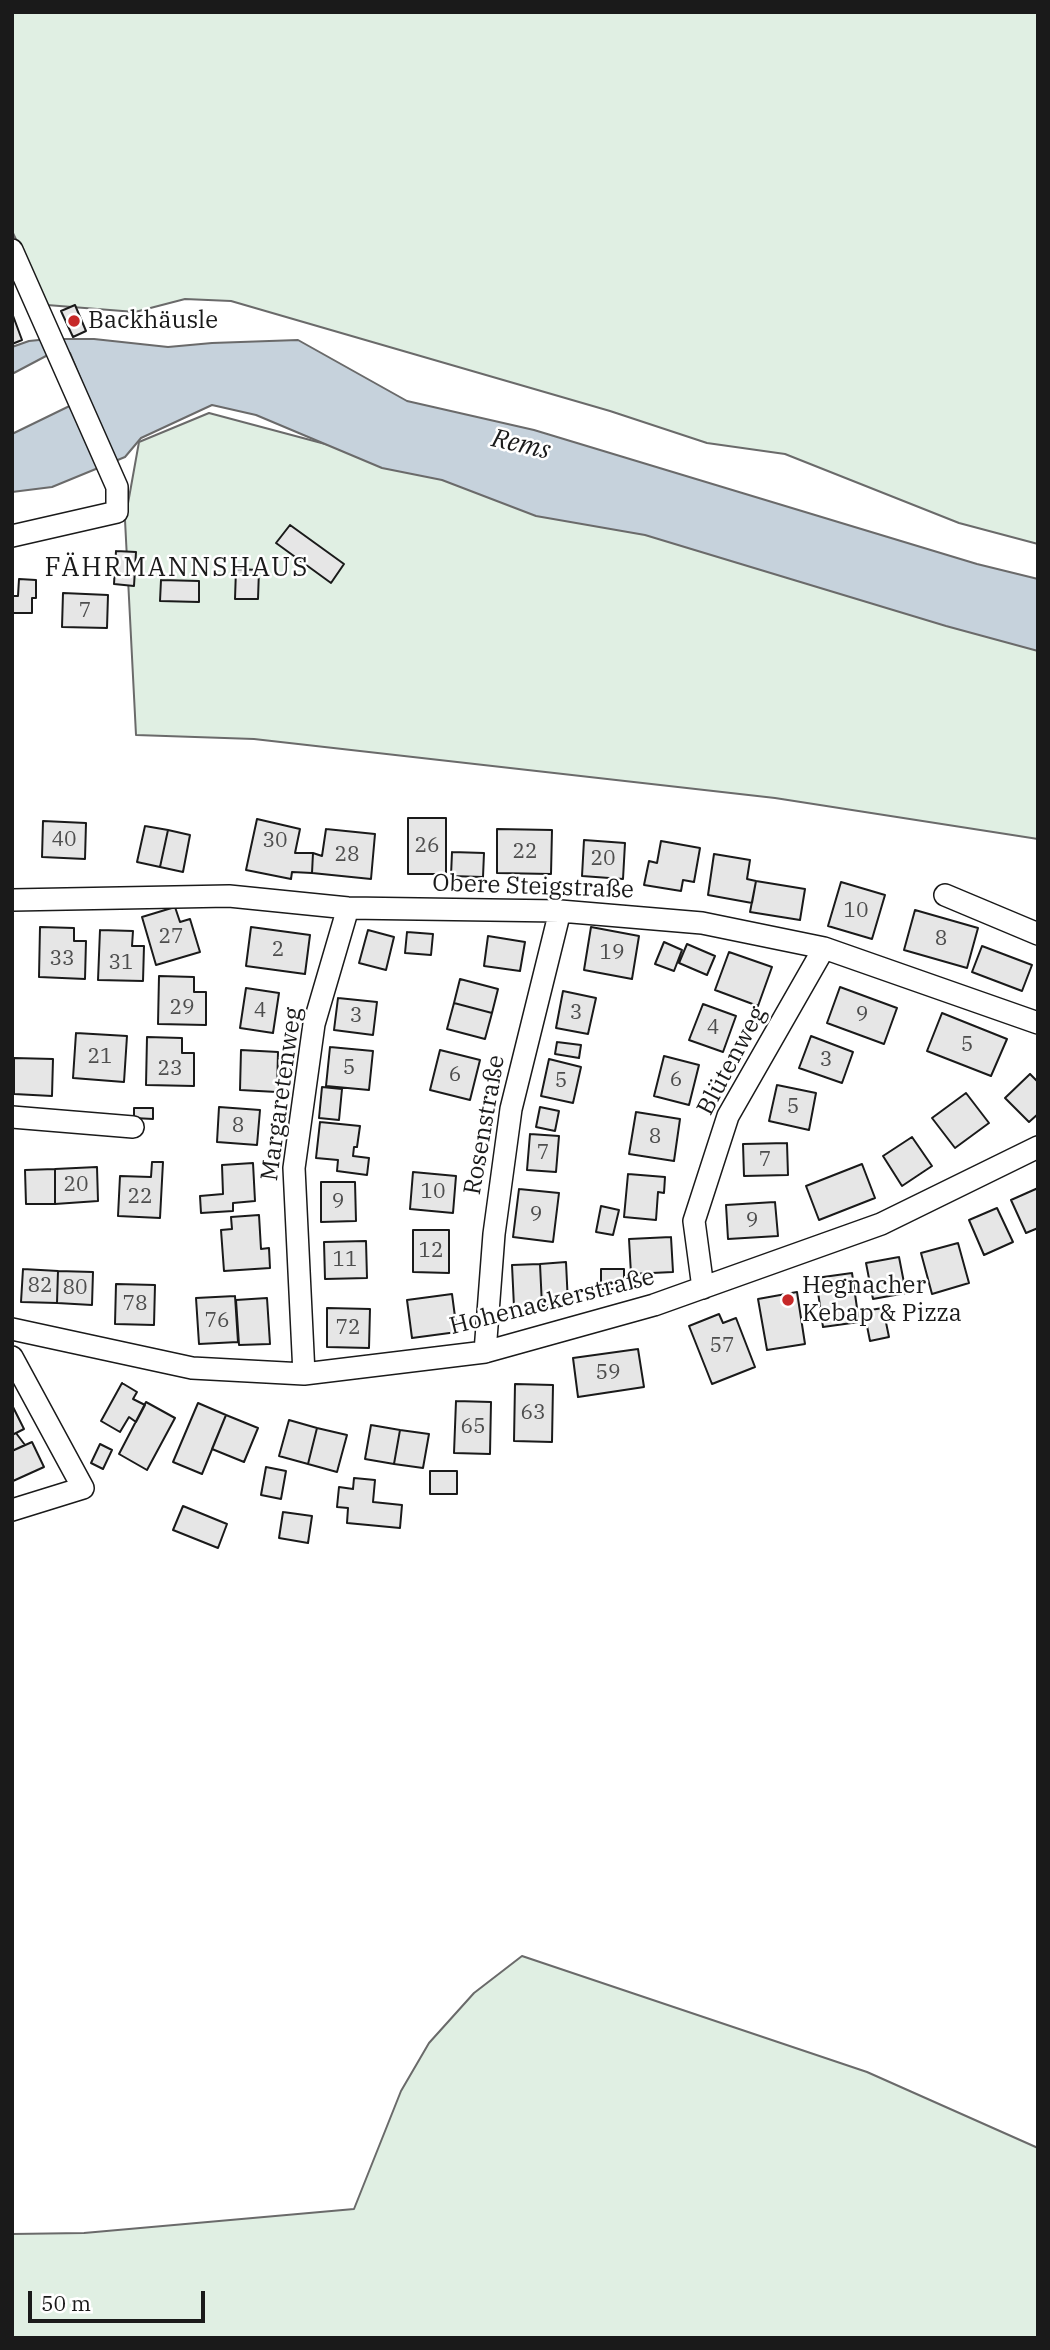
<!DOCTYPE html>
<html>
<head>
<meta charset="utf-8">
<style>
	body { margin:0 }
	#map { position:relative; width:1050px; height:2350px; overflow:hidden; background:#fff; font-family:"IBM Plex Serif",serif }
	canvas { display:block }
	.frame { position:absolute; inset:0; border:14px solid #1a1a1a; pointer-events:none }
	.scale { position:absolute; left:28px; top:2291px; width:177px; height:32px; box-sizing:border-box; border:4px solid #1a1a1a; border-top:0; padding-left:9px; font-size:21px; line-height:24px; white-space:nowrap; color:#1a1a1a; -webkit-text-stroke:5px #fff; paint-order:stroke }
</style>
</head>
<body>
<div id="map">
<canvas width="1050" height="2350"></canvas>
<div class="frame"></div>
<div class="scale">50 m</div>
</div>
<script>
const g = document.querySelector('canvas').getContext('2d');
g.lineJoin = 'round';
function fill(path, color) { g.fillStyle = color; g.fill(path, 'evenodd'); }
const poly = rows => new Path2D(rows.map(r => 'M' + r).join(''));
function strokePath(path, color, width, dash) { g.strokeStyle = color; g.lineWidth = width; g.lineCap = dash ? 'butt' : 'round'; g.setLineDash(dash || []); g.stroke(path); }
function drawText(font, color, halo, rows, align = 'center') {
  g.font = font + ' "IBM Plex Serif",serif'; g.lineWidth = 5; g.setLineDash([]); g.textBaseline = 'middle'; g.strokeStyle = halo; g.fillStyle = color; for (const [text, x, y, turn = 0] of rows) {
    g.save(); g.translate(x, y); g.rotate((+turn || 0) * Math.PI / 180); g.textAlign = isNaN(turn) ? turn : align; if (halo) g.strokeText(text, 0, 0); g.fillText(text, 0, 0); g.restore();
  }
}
const green = poly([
	[12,12,1038,12,1038,544,959,523,785,454,707,443,610,411,231,301,185,299,135,312,47,305,12,231,12,12],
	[209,413,1038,634,1038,839,775,798,254,739,136,735,125,520,139,442,209,413],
	[522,1956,867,2072,1038,2148,1038,2338,12,2338,12,2234,84,2233,354,2209,401,2091,429,2043,474,1993,522,1956]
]);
const water = poly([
	[49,339,94,339,168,347,212,343,298,340,407,401,534,430,977,564,1038,579,1038,651,946,626,645,535,536,516,442,480,382,468,256,415,212,405,141,438,125,457,52,487,12,492,12,434,88,397,70,353,46,356,12,374,12,347,29,341,49,339]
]);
const building = poly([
	[75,305,86,331,73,337,61,311,75,305],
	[12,313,22,340,12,344,12,313],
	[290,525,344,564,331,583,276,543,290,525],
	[116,551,136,552,134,586,114,584,116,551],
	[236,569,259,570,258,599,235,599,236,569],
	[19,579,36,580,36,598,32,598,32,613,12,613,13,596,18,596,19,579],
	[161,580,199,581,199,602,160,601,161,580],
	[63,593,108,595,107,628,62,627,63,593],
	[408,818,446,818,446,874,408,874,408,818],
	[257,819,300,829,295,853,313,853,312,873,292,872,291,879,246,870,257,819],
	[43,821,86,823,85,859,42,857,43,821],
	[145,826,168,830,160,867,137,862,145,826],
	[326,829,375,834,371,879,312,873,313,853,322,856,326,829],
	[497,829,552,830,551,874,497,873,497,829],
	[168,830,190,835,183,872,160,867,168,830],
	[584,840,625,843,623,879,582,876,584,840],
	[661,841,700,848,694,882,683,880,681,891,644,885,649,861,657,863,661,841],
	[452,852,484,853,483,877,451,876,452,852],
	[714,854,750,860,747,879,756,881,752,903,708,895,714,854],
	[756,881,805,889,800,920,750,912,756,881],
	[841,882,885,895,872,939,828,926,841,882],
	[175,907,180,922,190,919,200,952,156,965,142,917,175,907],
	[915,910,978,928,967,968,904,950,915,910],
	[40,927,74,928,74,941,86,941,85,979,39,977,40,927],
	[251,927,310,935,305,974,246,966,251,927],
	[591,927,639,936,632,979,584,970,591,927],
	[100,930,133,931,132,946,144,946,143,981,98,980,100,930],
	[368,930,394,937,386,970,359,963,368,930],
	[407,932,433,934,431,955,405,953,407,932],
	[488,936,525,942,520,971,484,966,488,936],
	[664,942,682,950,674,971,655,964,664,942],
	[687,944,715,956,707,975,679,963,687,944],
	[982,946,1032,965,1022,991,972,972,982,946],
	[729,952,772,967,758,1006,715,990,729,952],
	[159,976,194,977,194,992,206,992,206,1025,158,1024,159,976],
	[460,979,498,989,492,1013,454,1003,460,979],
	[840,987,897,1008,884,1044,827,1023,840,987],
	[246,988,279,993,273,1033,240,1028,246,988],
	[563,991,596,998,588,1034,556,1028,563,991],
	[338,998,377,1002,373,1035,334,1030,338,998],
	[454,1003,492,1013,485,1039,447,1029,454,1003],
	[703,1004,736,1016,723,1052,689,1040,703,1004],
	[942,1013,1007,1039,991,1076,927,1051,942,1013],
	[76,1033,127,1036,124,1082,73,1078,76,1033],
	[811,1036,853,1052,842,1083,799,1068,811,1036],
	[147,1037,182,1038,182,1053,194,1053,194,1086,146,1085,147,1037],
	[557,1042,581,1045,579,1058,555,1054,557,1042],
	[330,1047,373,1051,369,1090,326,1086,330,1047],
	[241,1050,278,1052,277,1092,240,1090,241,1050],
	[440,1050,480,1060,470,1100,430,1090,440,1050],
	[664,1056,699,1065,689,1105,654,1096,664,1056],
	[14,1058,53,1059,52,1096,14,1094,14,1058],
	[549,1059,581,1067,573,1103,541,1096,549,1059],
	[1030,1074,1038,1082,1038,1114,1029,1122,1005,1098,1030,1074],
	[777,1085,816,1093,809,1130,769,1121,777,1085],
	[322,1087,342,1089,339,1120,319,1118,322,1087],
	[966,1093,989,1123,955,1148,932,1118,966,1093],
	[219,1107,260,1110,257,1145,217,1142,219,1107],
	[540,1107,559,1111,555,1131,536,1127,540,1107],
	[134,1108,153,1108,153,1119,134,1118,134,1108],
	[636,1112,680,1119,674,1161,629,1154,636,1112],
	[320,1122,360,1126,357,1147,354,1147,353,1156,369,1158,367,1175,337,1171,338,1160,316,1158,320,1122],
	[530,1134,559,1136,556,1172,527,1170,530,1134],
	[912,1137,932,1166,902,1186,883,1156,912,1137],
	[787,1143,788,1175,744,1176,743,1144,787,1143],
	[152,1162,163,1162,160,1218,118,1216,120,1176,151,1177,152,1162],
	[253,1163,255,1201,233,1203,233,1211,201,1213,200,1196,223,1194,222,1165,253,1163],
	[862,1164,875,1198,819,1220,806,1186,862,1164],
	[97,1167,98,1201,55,1204,55,1169,97,1167],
	[55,1169,55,1204,26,1204,25,1170,55,1169],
	[413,1172,456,1176,453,1213,410,1209,413,1172],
	[628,1174,665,1177,664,1193,658,1192,656,1220,624,1217,628,1174],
	[321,1182,355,1182,356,1221,321,1222,321,1182],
	[1038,1188,1038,1228,1026,1233,1011,1200,1038,1188],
	[519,1189,559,1193,553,1242,513,1237,519,1189],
	[775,1202,778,1236,728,1239,726,1205,775,1202],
	[601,1206,619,1210,613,1235,596,1232,601,1206],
	[997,1208,1013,1242,984,1255,969,1220,997,1208],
	[259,1215,261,1249,269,1248,270,1268,224,1271,221,1230,232,1229,231,1217,259,1215],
	[413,1230,449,1230,449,1273,413,1272,413,1230],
	[671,1237,673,1272,631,1274,629,1239,671,1237],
	[366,1241,367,1278,325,1279,324,1242,366,1241],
	[958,1243,969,1283,932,1294,921,1253,958,1243],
	[899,1257,906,1293,873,1299,866,1263,899,1257],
	[566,1262,568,1304,542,1306,540,1264,566,1262],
	[540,1264,542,1306,514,1307,512,1265,540,1264],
	[23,1269,58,1271,57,1303,21,1302,23,1269],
	[601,1269,624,1269,624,1289,601,1289,601,1269],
	[58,1271,93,1272,92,1305,57,1303,58,1271],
	[852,1273,859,1322,823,1327,816,1278,852,1273],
	[116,1284,155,1285,154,1325,115,1324,116,1284],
	[797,1292,805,1344,767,1350,758,1299,797,1292],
	[452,1294,457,1332,412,1338,407,1300,452,1294],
	[235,1296,238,1342,199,1344,196,1298,235,1296],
	[267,1298,270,1344,239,1345,236,1300,267,1298],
	[327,1308,370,1309,369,1348,327,1347,327,1308],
	[883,1308,889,1337,870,1341,864,1311,883,1308],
	[719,1314,723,1323,736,1318,755,1367,712,1384,689,1326,719,1314],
	[638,1349,644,1387,578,1397,573,1358,638,1349],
	[122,1383,137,1392,133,1399,145,1405,136,1422,129,1417,120,1432,101,1421,122,1383],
	[515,1384,553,1385,552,1442,514,1441,515,1384],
	[456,1401,491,1402,490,1454,454,1453,456,1401],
	[146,1402,175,1418,147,1470,119,1454,146,1402],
	[198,1403,226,1415,202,1474,173,1462,198,1403],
	[12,1405,24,1429,12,1435,12,1405],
	[226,1415,258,1428,244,1462,212,1449,226,1415],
	[289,1420,317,1428,308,1464,279,1456,289,1420],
	[371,1425,400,1430,394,1464,365,1459,371,1425],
	[317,1428,347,1435,337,1472,308,1464,317,1428],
	[400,1430,429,1434,423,1468,394,1464,400,1430],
	[16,1433,25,1445,12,1451,12,1435,16,1433],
	[32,1442,44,1467,13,1481,12,1451,32,1442],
	[100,1444,112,1450,103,1469,91,1463,100,1444],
	[266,1467,286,1471,281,1499,261,1495,266,1467],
	[430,1471,457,1471,457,1494,430,1494,430,1471],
	[354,1478,375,1480,373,1502,402,1505,400,1528,347,1523,348,1508,337,1507,339,1487,353,1489,354,1478],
	[183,1506,227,1524,218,1548,173,1530,183,1506],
	[283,1512,312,1516,308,1543,279,1538,283,1512]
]);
const minor = poly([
	[12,250,117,487,117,512,12,536],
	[945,895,1038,934],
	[12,900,229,896,348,908,560,911,702,923,824,948,1038,1023],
	[12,1117,133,1127],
	[703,1288,694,1221,728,1116,824,948],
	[12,1329,192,1368,304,1374,485,1352,654,1305,881,1224,1038,1147],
	[485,1352,494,1234,511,1109,560,911],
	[12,1357,83,1488,12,1510],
	[304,1374,294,1168,314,1024,348,908]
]);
const markers = [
	[74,321,7,"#c62828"],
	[788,1300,7,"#c62828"]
];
const numberNames = [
	["7",85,611],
	["40",64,840],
	["30",275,841],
	["26",427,846],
	["22",525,852],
	["28",347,855],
	["20",603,859],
	["10",856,911],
	["27",171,937],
	["8",941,939],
	["2",278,950],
	["19",612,953],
	["33",62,959],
	["31",121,963],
	["29",182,1008],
	["4",260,1011],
	["3",576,1013],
	["9",862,1015],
	["3",356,1016],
	["4",713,1028],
	["5",967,1045],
	["21",100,1057],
	["3",826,1060],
	["5",349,1068],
	["23",170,1069],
	["6",455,1075],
	["6",676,1080],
	["5",561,1081],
	["5",793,1107],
	["8",238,1126],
	["8",655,1137],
	["7",543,1153],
	["7",765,1160],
	["20",76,1185],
	["10",433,1192],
	["22",140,1197],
	["9",338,1202],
	["9",536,1215],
	["9",752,1221],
	["12",431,1251],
	["11",345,1260],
	["82",40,1286],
	["80",75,1288],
	["78",135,1304],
	["76",217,1321],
	["72",348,1328],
	["57",722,1346],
	["59",608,1373],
	["63",533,1413],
	["65",473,1427]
];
const poiNames = [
	["Backhäusle",88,321],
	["Hegnacher",802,1286],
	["Kebap & Pizza",802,1314]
];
const streetNames = [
	["Obere Steigstraße",533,887,2],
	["Blütenweg",732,1061,-62],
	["Margaretenweg",282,1094,-82],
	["Rosenstraße",485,1125,-80],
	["Hohenackerstraße",552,1302,-14]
];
const waterNames = [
	["Rems",521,445,13]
];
const neighbourhoodNames = [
	["FÄHRMANNSHAUS",177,568]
];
fill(green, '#e0efe3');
strokePath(green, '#6a6a6a', 2);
fill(water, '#c6d2dc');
strokePath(water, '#6a6a6a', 2);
fill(building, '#e6e6e6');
strokePath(building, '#1a1a1a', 2);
strokePath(minor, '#1a1a1a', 24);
strokePath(minor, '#fff', 21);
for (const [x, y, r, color] of markers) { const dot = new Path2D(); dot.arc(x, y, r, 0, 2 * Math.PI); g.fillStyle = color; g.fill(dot); strokePath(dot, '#fff', 2.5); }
drawText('21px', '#4d4d4d', null, numberNames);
drawText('24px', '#1a1a1a', '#fff', poiNames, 'left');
drawText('24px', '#1a1a1a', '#fff', streetNames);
drawText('italic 26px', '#1a1a1a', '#fff', waterNames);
g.letterSpacing = '2px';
drawText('26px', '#1a1a1a', '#fff', neighbourhoodNames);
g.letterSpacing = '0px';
</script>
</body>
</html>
